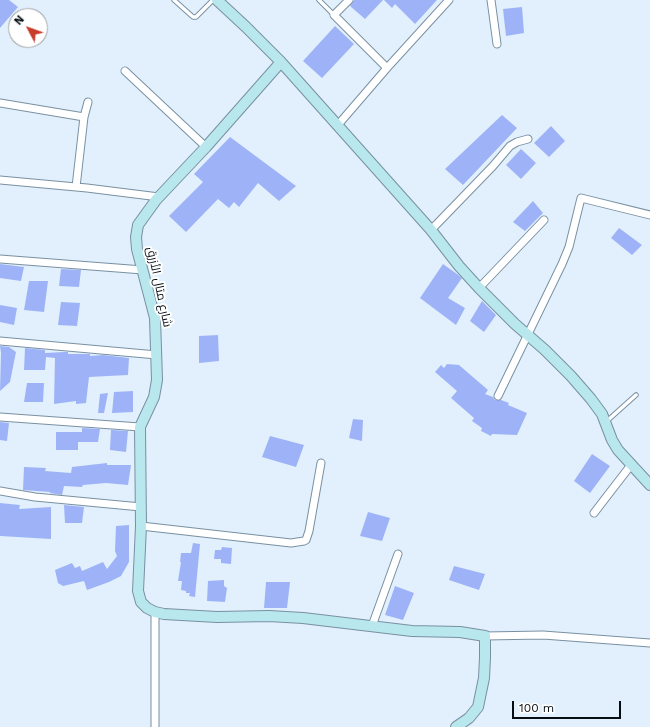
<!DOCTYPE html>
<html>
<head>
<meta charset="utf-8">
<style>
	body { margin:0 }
	#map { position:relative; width:650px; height:727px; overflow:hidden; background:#e1f0fc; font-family:"Work Sans",sans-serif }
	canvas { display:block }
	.north { position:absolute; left:8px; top:8px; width:40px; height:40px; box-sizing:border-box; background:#fff; border:1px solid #9b9ea1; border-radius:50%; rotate:311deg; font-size:11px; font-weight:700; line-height:16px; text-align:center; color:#050d13 }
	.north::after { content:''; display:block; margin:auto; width:14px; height:18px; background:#c83c2b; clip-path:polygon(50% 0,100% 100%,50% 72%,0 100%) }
	.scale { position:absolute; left:512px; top:701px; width:109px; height:18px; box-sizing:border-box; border:2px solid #050d13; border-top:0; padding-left:5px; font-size:12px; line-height:14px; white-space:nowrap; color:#050d13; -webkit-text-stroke:3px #fff; paint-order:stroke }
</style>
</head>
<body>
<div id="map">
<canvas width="650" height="727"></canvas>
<div class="north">N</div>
<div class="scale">100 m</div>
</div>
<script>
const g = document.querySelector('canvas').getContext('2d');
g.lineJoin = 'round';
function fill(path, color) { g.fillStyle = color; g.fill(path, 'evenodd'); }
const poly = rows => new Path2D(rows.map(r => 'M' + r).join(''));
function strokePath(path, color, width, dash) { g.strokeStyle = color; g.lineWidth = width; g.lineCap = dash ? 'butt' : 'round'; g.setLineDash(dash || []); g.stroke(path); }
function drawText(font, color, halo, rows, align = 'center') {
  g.font = font + ' "Work Sans",Cairo,sans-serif'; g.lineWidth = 4; g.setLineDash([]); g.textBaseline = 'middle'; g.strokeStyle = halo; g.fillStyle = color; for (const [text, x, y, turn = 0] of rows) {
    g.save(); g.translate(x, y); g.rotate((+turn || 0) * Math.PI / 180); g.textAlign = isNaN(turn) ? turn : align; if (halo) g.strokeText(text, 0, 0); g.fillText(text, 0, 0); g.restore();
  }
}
const building = poly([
	[0,0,9,0,18,7,0,28],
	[354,0,383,0,365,19,350,6],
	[384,0,437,0,415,24,395,4,392,8],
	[522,7,524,33,506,36,503,9],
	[335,26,354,44,322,78,303,61],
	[502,115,517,128,463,185,445,169],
	[551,126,565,141,549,157,534,143],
	[230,137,296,186,279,201,258,183,239,207,234,202,229,208,218,199,186,232,169,216,203,182,194,174],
	[521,149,536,163,521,179,506,165],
	[533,201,543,213,525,231,513,222],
	[619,228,642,245,632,255,611,238],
	[0,264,24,267,21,281,0,278],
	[443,264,457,274,462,278,448,298,465,308,456,325,420,298],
	[61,269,81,270,79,287,59,286],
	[29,281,48,281,44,312,24,310],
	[482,301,496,315,484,332,470,321],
	[61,302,80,303,77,326,58,325],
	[0,305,17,308,14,325,0,322],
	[218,335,219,361,199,363,199,336],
	[0,346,9,347,16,352,10,382,0,391,1,353],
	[25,348,45,350,45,353,64,352,68,352,68,354,90,354,90,356,103,355,129,358,128,375,89,377,86,403,76,404,76,401,54,404,55,358,46,357,45,370,24,370],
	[447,364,459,365,488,390,485,394,493,397,495,400,501,400,509,403,508,405,527,413,517,435,492,434,491,436,481,431,482,428,472,421,474,418,451,398,457,391,435,372,441,365,444,368],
	[27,383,44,383,43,402,24,402],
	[133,391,133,412,112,413,114,392],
	[108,393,104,413,98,413,100,394],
	[353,419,363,420,362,441,349,438],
	[0,422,9,423,7,441,0,440],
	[82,428,100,429,98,442,78,442,78,450,56,450,56,432,82,432],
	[111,430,128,431,126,452,110,450],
	[270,436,304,445,296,467,262,457],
	[592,454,610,466,590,493,574,481],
	[107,463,107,465,131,465,128,485,106,483,83,485,82,487,64,486,62,495,50,493,50,492,23,490,24,467,46,468,45,471,71,473,72,467],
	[0,503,20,505,19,509,51,507,51,539,0,536],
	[64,505,84,507,82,523,65,523],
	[368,512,390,518,382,541,360,536],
	[129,525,129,562,121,576,109,582,87,590,84,581,63,586,58,583,55,570,72,563,75,568,80,566,82,571,103,562,107,569,117,556,115,551,116,526],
	[193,543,200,544,195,597,189,596,190,593,186,593,186,591,181,590,182,581,178,581,181,562,180,562,181,553,191,553],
	[222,547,232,548,231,564,221,563,221,559,214,559,215,550,221,550],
	[454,566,485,574,479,590,449,580],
	[224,580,224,586,227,588,225,602,207,601,208,581],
	[266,582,290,582,287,608,264,608],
	[395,586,414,593,403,620,385,615]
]);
const lane = poly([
	[174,0,193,17,196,17,213,0],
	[319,0,334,15],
	[607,421,636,395]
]);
const street = poly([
	[349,0,334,15,387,68],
	[491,0,497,44],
	[125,71,206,147],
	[0,103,84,117,76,187],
	[84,117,88,102],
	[337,126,387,68,449,0],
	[0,180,87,188,159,197],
	[431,230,493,166,510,146,517,142,528,139],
	[0,259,143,270],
	[479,288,544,220],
	[0,341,157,355],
	[498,396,562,264,569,247,581,198,650,215],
	[0,417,140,427],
	[0,491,35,497,141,507],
	[594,513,631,465],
	[141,526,291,543,304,541,306,540,309,531,321,463],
	[155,612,155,727],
	[372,626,398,554],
	[485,636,543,635,650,643]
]);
const secondary = poly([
	[217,0,246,27,281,62,431,230,459,266,479,288,515,324,545,350,571,376,591,399,602,414,612,440,618,450,650,485],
	[281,62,206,147,156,200,138,225,136,237,137,249,155,318,157,380,154,397,140,427,141,526,138,591,141,602,147,608,155,612,164,614,217,617,269,616,303,618,412,631,460,632,485,636,485,657,484,678,478,707,469,718,456,727]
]);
const streetNames = [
	["شارع متال الأزرق",159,287,78]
];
fill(building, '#9eb3f7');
strokePath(lane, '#7990a2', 5.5);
strokePath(street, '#7990a2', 9);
strokePath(secondary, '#7990a2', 12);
strokePath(lane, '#fff', 3.5);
strokePath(street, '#fff', 7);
strokePath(secondary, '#b8e7ee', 10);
drawText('12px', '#050d13', '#fff', streetNames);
</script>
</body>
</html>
